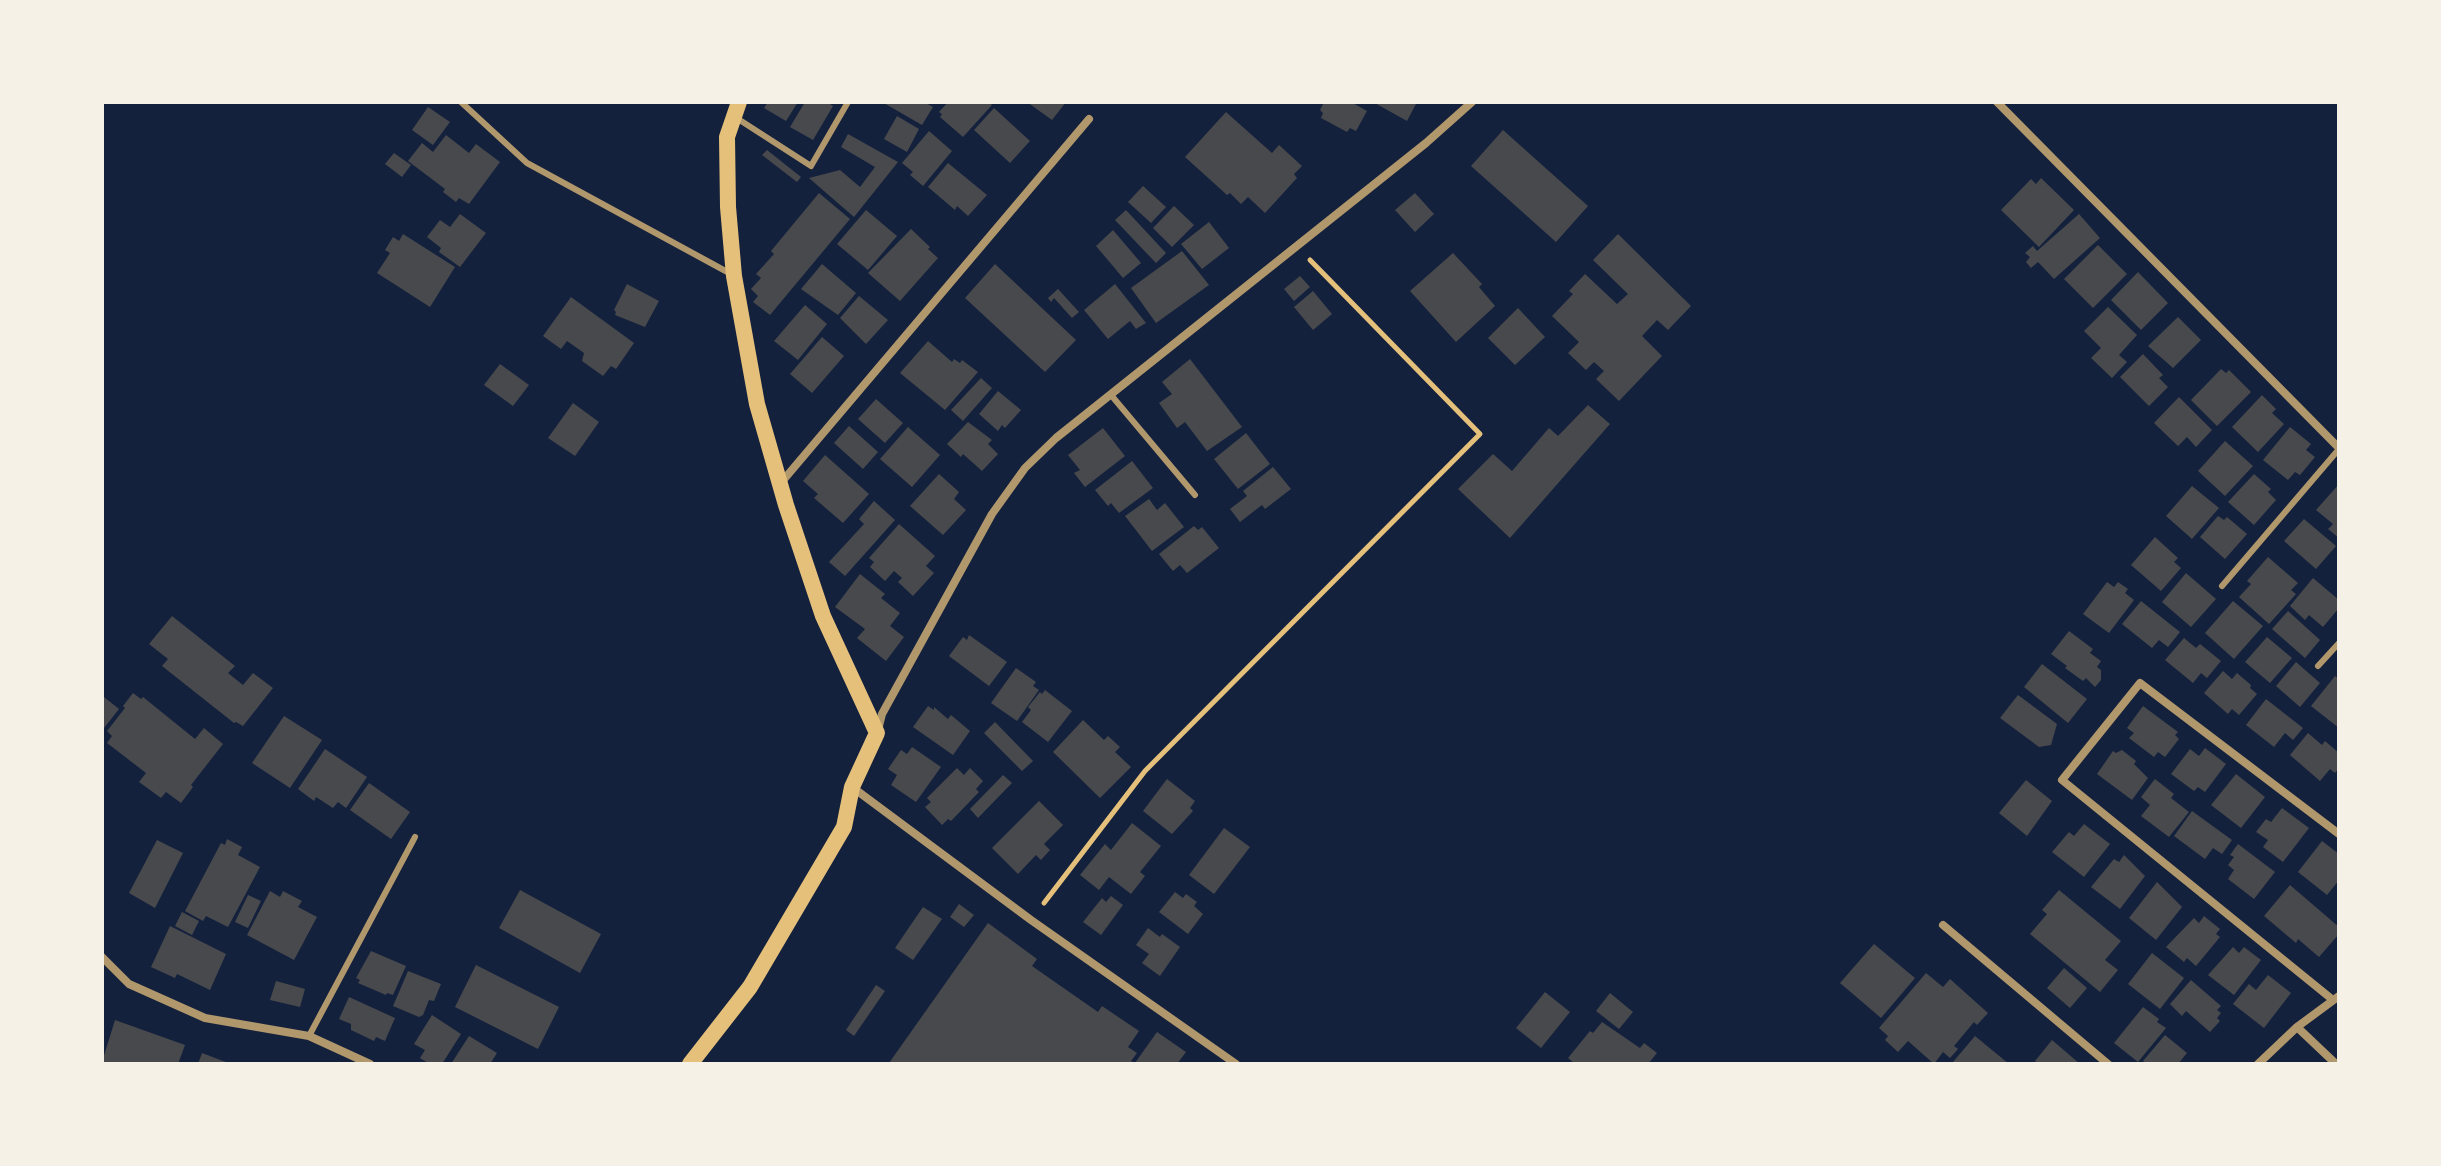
<!DOCTYPE html>
<html>
<head>
<meta charset="utf-8">
<style>
	body { margin:0 }
	#map { position:relative; width:2441px; height:1166px; overflow:hidden; background:#14213d; font-family:Jost,sans-serif }
	canvas { display:block }
	.frame { position:absolute; inset:0; border:104px solid #f6f1e7; pointer-events:none }
</style>
</head>
<body>
<div id="map">
<canvas width="2441" height="1166"></canvas>
<div class="frame"></div>
</div>
<script>
const g = document.querySelector('canvas').getContext('2d');
g.lineJoin = 'round';
function fill(path, color) { g.fillStyle = color; g.fill(path, 'evenodd'); }
const poly = rows => new Path2D(rows.map(r => 'M' + r).join(''));
function strokePath(path, color, width, dash) { g.strokeStyle = color; g.lineWidth = width; g.lineCap = dash ? 'butt' : 'round'; g.setLineDash(dash || []); g.stroke(path); }
const building = poly([
	[768,102,798,102,786,121,764,108],
	[805,102,827,102,833,106,813,140,790,127],
	[882,102,924,102,933,107,922,125],
	[948,102,988,102,992,105,963,137,940,117,942,114,939,112],
	[1027,102,1066,102,1052,120],
	[1324,102,1351,102,1367,111,1356,131,1350,128,1347,132,1321,118,1323,113,1320,110],
	[1373,102,1417,102,1407,121],
	[428,107,450,122,433,145,412,130],
	[994,108,1030,141,1010,163,974,130],
	[1226,112,1272,153,1279,145,1302,166,1294,174,1297,178,1265,213,1248,197,1241,204,1230,193,1227,195,1185,157],
	[897,116,919,129,907,152,884,139],
	[1503,130,1588,206,1556,242,1471,166],
	[929,131,952,151,923,186,910,175,913,172,902,163],
	[848,134,898,162,854,217,809,178,840,170,860,187,875,167,841,147],
	[446,135,469,153,476,144,500,162,469,204,459,198,456,202,443,192,445,189,408,161,422,143,433,152],
	[767,150,801,177,797,182,762,155],
	[394,153,411,165,402,177,385,164],
	[948,163,987,195,968,216,957,206,955,210,928,187],
	[2041,178,2074,210,2039,247,2001,210,2031,179,2036,184],
	[1143,186,1166,207,1151,223,1128,202],
	[819,193,850,219,770,315,753,302,758,296,751,289,761,278,756,274,774,254,771,251],
	[1415,193,1434,214,1415,232,1395,210],
	[1174,206,1194,225,1172,247,1153,228],
	[866,210,897,236,868,270,837,244],
	[1126,210,1166,253,1156,263,1115,220],
	[460,214,486,233,460,267,439,252,441,248,427,237,440,220,450,227],
	[2079,214,2100,238,2054,279,2038,262,2031,268,2026,262,2030,257,2025,253,2033,246,2037,251],
	[1209,222,1229,248,1202,269,1181,244],
	[911,229,930,247,928,249,938,258,900,301,868,273],
	[1113,230,1141,263,1123,278,1096,246],
	[403,234,455,267,430,307,377,273,390,253,385,250,393,237,399,241],
	[1618,234,1691,306,1668,330,1657,320,1642,336,1662,356,1619,401,1596,379,1604,371,1594,362,1586,370,1568,353,1579,342,1552,316,1573,294,1569,291,1585,274,1617,304,1628,294,1593,260],
	[2098,245,2127,274,2093,308,2064,279],
	[1182,251,1209,285,1156,323,1131,288],
	[1453,253,1482,284,1479,287,1495,306,1456,342,1410,291],
	[822,264,856,293,838,315,801,289],
	[995,264,1076,340,1045,372,965,298],
	[2138,272,2168,303,2141,330,2111,300],
	[1300,276,1310,287,1294,301,1284,289],
	[627,284,659,301,645,327,615,315,616,312,614,310],
	[1115,284,1146,323,1136,329,1130,321,1108,339,1084,310],
	[1058,289,1079,312,1072,318,1054,298,1051,302,1048,298],
	[1313,291,1332,314,1313,330,1294,307],
	[859,296,888,320,866,344,840,318],
	[571,297,634,343,616,369,611,366,603,376,582,361,584,353,567,341,561,349,543,336],
	[805,305,827,324,798,360,774,341],
	[2108,307,2137,335,2119,355,2127,362,2112,378,2091,358,2101,348,2084,331],
	[1518,308,1545,337,1515,365,1488,338],
	[2178,317,2201,340,2173,368,2148,346],
	[822,337,844,356,812,393,790,374],
	[928,341,952,362,954,359,960,363,962,360,978,372,945,410,900,373],
	[2143,354,2163,375,2159,378,2168,387,2149,406,2120,377],
	[1190,359,1242,427,1207,451,1185,422,1177,428,1159,403,1172,394,1162,382],
	[500,364,529,385,513,406,484,385],
	[2221,369,2226,373,2229,370,2251,392,2217,426,2191,400],
	[981,378,992,388,963,421,951,410],
	[998,391,1021,410,1005,428,1002,425,998,431,979,414],
	[2262,395,2276,409,2272,413,2284,424,2258,452,2232,427],
	[2179,397,2212,430,2196,447,2187,437,2178,446,2154,423],
	[876,399,903,423,885,443,858,419],
	[573,403,599,422,575,456,548,438],
	[1588,405,1610,424,1510,538,1458,489,1493,454,1512,471,1549,428,1558,436],
	[968,422,992,440,988,444,998,454,982,471,963,454,961,457,947,444],
	[849,426,878,452,863,469,834,443],
	[908,427,940,455,912,487,880,459],
	[2290,427,2311,444,2306,450,2315,457,2300,475,2295,472,2288,480,2263,460],
	[1103,428,1125,456,1085,487,1074,473,1080,470,1068,455],
	[1246,433,1270,464,1238,489,1214,459],
	[2225,441,2253,466,2225,496,2198,471],
	[825,455,869,494,843,523,814,498,818,494,803,481],
	[1132,461,1153,488,1119,513,1111,503,1108,506,1095,490],
	[1273,467,1291,489,1265,509,1262,505,1240,522,1230,509,1247,496,1243,491],
	[939,474,959,492,954,499,966,510,943,535,910,506],
	[2254,474,2271,489,2268,492,2276,500,2254,525,2228,502],
	[2339,484,2339,538,2328,529,2333,524,2316,510],
	[2192,486,2219,508,2192,539,2166,516],
	[1149,499,1157,510,1165,503,1184,527,1152,551,1125,516],
	[874,501,895,520,845,576,829,562,864,524,859,519],
	[2218,516,2224,520,2227,517,2247,534,2225,559,2200,537],
	[2304,519,2336,546,2316,569,2284,541],
	[899,524,935,556,926,566,934,573,913,596,898,582,902,578,894,571,885,581,870,567,874,562,869,558],
	[1194,526,1198,530,1202,527,1219,548,1187,573,1180,565,1173,571,1159,554],
	[2155,537,2178,558,2174,562,2181,568,2161,591,2131,565],
	[2268,557,2298,583,2291,590,2296,594,2269,624,2239,597,2251,584,2247,581],
	[2186,573,2216,599,2191,627,2162,602],
	[860,574,885,594,881,598,900,613,890,626,904,637,886,661,857,638,865,629,835,607],
	[2313,578,2339,600,2339,608,2323,627,2309,615,2305,620,2290,606],
	[2107,582,2114,587,2118,582,2128,589,2125,593,2134,600,2109,633,2083,614],
	[2141,601,2180,632,2168,647,2159,640,2152,648,2122,624],
	[2233,601,2263,626,2234,659,2205,633],
	[2288,611,2320,640,2305,658,2272,629],
	[172,616,235,666,228,673,243,685,253,673,273,688,243,726,236,722,234,723,162,666,168,659,149,644],
	[2069,631,2093,649,2090,653,2101,661,2097,667,2101,670,2101,680,2095,687,2086,678,2083,681,2065,668,2067,666,2051,654],
	[969,635,1007,662,989,686,949,656,963,637,967,640],
	[2267,637,2292,658,2270,683,2245,662],
	[2184,638,2196,648,2200,644,2221,661,2207,678,2201,673,2193,683,2165,660],
	[2296,662,2320,683,2300,707,2276,686],
	[2042,664,2087,699,2068,723,2024,687],
	[1016,668,1036,682,1033,686,1039,690,1017,721,991,703],
	[2223,671,2232,679,2237,673,2251,685,2250,688,2257,694,2239,715,2232,709,2228,714,2204,693],
	[2335,676,2339,679,2339,728,2311,706],
	[1045,690,1072,711,1048,742,1022,722,1031,710,1028,707,1040,692,1042,694],
	[133,693,141,699,143,697,195,739,204,728,223,744,191,785,193,787,181,803,166,792,161,798,139,782,146,773,107,743,112,736,107,731,125,708,123,706],
	[2018,695,2057,724,2051,745,2039,747,2000,718],
	[104,697,119,709,104,728,102,700],
	[2266,699,2303,728,2293,740,2285,733,2274,747,2246,725],
	[928,706,934,710,934,707,948,719,951,715,970,731,953,755,913,727],
	[2143,706,2178,732,2175,735,2179,739,2165,757,2158,752,2154,757,2129,738,2134,733,2127,728],
	[284,716,322,740,290,788,252,763],
	[1083,720,1104,740,1108,736,1120,747,1115,752,1131,767,1100,798,1053,752],
	[995,722,1033,761,1022,771,984,733],
	[2308,733,2322,745,2325,741,2339,753,2339,768,2335,773,2330,769,2320,781,2290,755],
	[912,747,941,767,916,802,891,785,897,775,888,769,901,750,907,754],
	[2205,748,2226,764,2205,792,2198,787,2194,791,2171,774,2190,749,2199,756],
	[325,749,367,777,346,808,338,802,333,808,316,797,314,801,298,789],
	[2122,750,2136,761,2134,764,2148,778,2132,800,2097,774,2113,751,2116,753],
	[957,768,964,775,970,768,983,781,976,789,979,792,951,821,948,819,942,825,925,807,931,802,927,798],
	[2236,774,2265,797,2241,828,2211,805],
	[1003,775,1012,783,978,818,970,809],
	[1167,779,1195,801,1190,808,1193,811,1172,834,1143,811],
	[2155,779,2174,794,2171,798,2189,812,2169,837,2141,816,2150,805,2141,797],
	[2026,780,2052,801,2027,836,1999,813],
	[369,783,410,812,391,839,350,810],
	[1039,801,1063,825,1044,844,1050,850,1041,860,1036,855,1018,874,992,848],
	[2282,808,2309,828,2283,862,2263,847,2268,840,2256,832,2266,819,2271,822],
	[2192,811,2232,840,2222,854,2213,848,2205,859,2174,836],
	[1132,823,1161,846,1140,872,1145,876,1131,894,1109,877,1099,890,1080,875,1105,844,1111,850],
	[2084,824,2110,844,2084,877,2052,852,2069,832,2074,836],
	[1224,828,1250,847,1214,894,1189,875],
	[227,839,242,847,238,855,260,867,228,927,206,916,203,921,185,911,221,843,225,845],
	[157,840,183,853,155,908,129,893],
	[2322,841,2339,854,2339,880,2327,895,2298,872],
	[2238,844,2275,872,2254,899,2228,879,2234,870,2228,865,2234,857,2230,855],
	[2124,855,2145,876,2120,909,2091,887,2114,859,2119,862],
	[2157,882,2182,907,2156,940,2129,918],
	[2290,885,2339,927,2339,934,2319,957,2298,939,2296,943,2264,916],
	[520,890,601,934,580,973,499,928],
	[2059,890,2121,941,2105,960,2118,970,2100,992,2030,934,2047,914,2042,910],
	[270,891,280,897,283,891,302,901,298,907,317,917,294,960,247,935],
	[1175,892,1183,898,1186,894,1197,902,1194,906,1203,914,1188,934,1159,912],
	[248,895,261,901,248,928,235,922],
	[1111,896,1123,905,1101,935,1083,922,1102,898,1106,902],
	[959,904,974,915,964,927,950,917],
	[923,907,942,919,913,960,895,948],
	[182,912,199,921,192,935,175,926],
	[2204,916,2220,929,2216,934,2220,937,2196,966,2187,958,2184,962,2166,947,2194,918,2199,923],
	[988,923,1037,959,1032,966,1098,1012,1102,1006,1139,1031,1128,1047,1137,1053,1131,1061,1135,1063,1157,1032,1186,1052,1177,1064,891,1064,889,1063],
	[170,926,226,954,210,990,177,974,175,978,151,967],
	[1148,928,1160,937,1162,934,1180,947,1160,976,1142,963,1149,954,1136,945],
	[1874,944,1915,978,1881,1018,1840,983],
	[2233,947,2239,953,2244,947,2261,960,2234,995,2208,975],
	[371,951,406,966,393,995,387,993,386,995,358,983,360,980,356,978],
	[2152,953,2184,978,2160,1009,2128,984],
	[476,965,559,1007,538,1049,455,1007],
	[2064,968,2087,988,2070,1008,2047,988],
	[408,971,441,984,434,1001,429,1000,423,1015,419,1017,393,1006],
	[1926,973,1943,987,1950,979,1988,1013,1977,1025,1974,1022,1954,1046,1958,1049,1950,1058,1943,1052,1934,1064,1908,1041,1898,1052,1885,1040,1888,1036,1879,1028],
	[2268,975,2291,993,2264,1028,2233,1004,2249,984,2256,990],
	[2191,980,2221,1006,2217,1010,2221,1013,2217,1018,2220,1021,2210,1032,2186,1011,2182,1016,2170,1004],
	[276,981,305,989,300,1007,270,1000],
	[876,985,885,991,854,1036,846,1030],
	[1545,992,1570,1012,1541,1048,1516,1028],
	[1610,993,1633,1012,1619,1029,1596,1011],
	[349,997,395,1018,385,1041,376,1037,374,1041,351,1030,351,1024,339,1019],
	[2143,1007,2159,1019,2157,1022,2166,1028,2138,1062,2114,1043],
	[432,1015,461,1034,442,1064,430,1064,420,1058,425,1050,414,1044],
	[115,1020,185,1045,178,1064,102,1062],
	[1602,1022,1640,1048,1644,1043,1657,1053,1648,1064,1575,1064,1568,1058,1590,1031,1593,1033],
	[2165,1035,2187,1053,2178,1064,2147,1064,2143,1061],
	[469,1036,497,1053,490,1064,451,1064],
	[1975,1036,2009,1064,1953,1062],
	[2052,1040,2080,1064,2039,1064,2035,1061],
	[202,1053,231,1064,198,1064]
]);
const path = poly([
	[1044,903,1145,771,1480,434,1310,260]
]);
const service = poly([
	[461,102,527,163,731,274],
	[735,117,811,166,848,102],
	[1111,395,1195,495],
	[2222,586,2339,449],
	[2318,666,2339,643],
	[309,1036,415,837]
]);
const minor = poly([
	[1997,102,2339,448],
	[780,484,1089,119],
	[878,730,882,714,992,514,1025,468,1056,438,1426,143,1472,102],
	[852,787,1031,920,1236,1064],
	[1943,925,2108,1064],
	[102,957,129,984,205,1018,309,1036,370,1064],
	[2333,1000,2062,780,2140,683,2339,834],
	[2297,1027,2336,1064],
	[2258,1064,2297,1027,2339,996]
]);
const secondary = poly([
	[690,1064,750,987,844,827,852,787,877,733,823,616,786,505,757,404,734,276,728,207,727,137,739,102]
]);
fill(building, '#48494c');
strokePath(path, '#e5c07b', 5);
strokePath(service, '#b1986c', 6);
strokePath(minor, '#b1986c', 8);
strokePath(secondary, '#e5c07b', 16);
</script>
</body>
</html>
